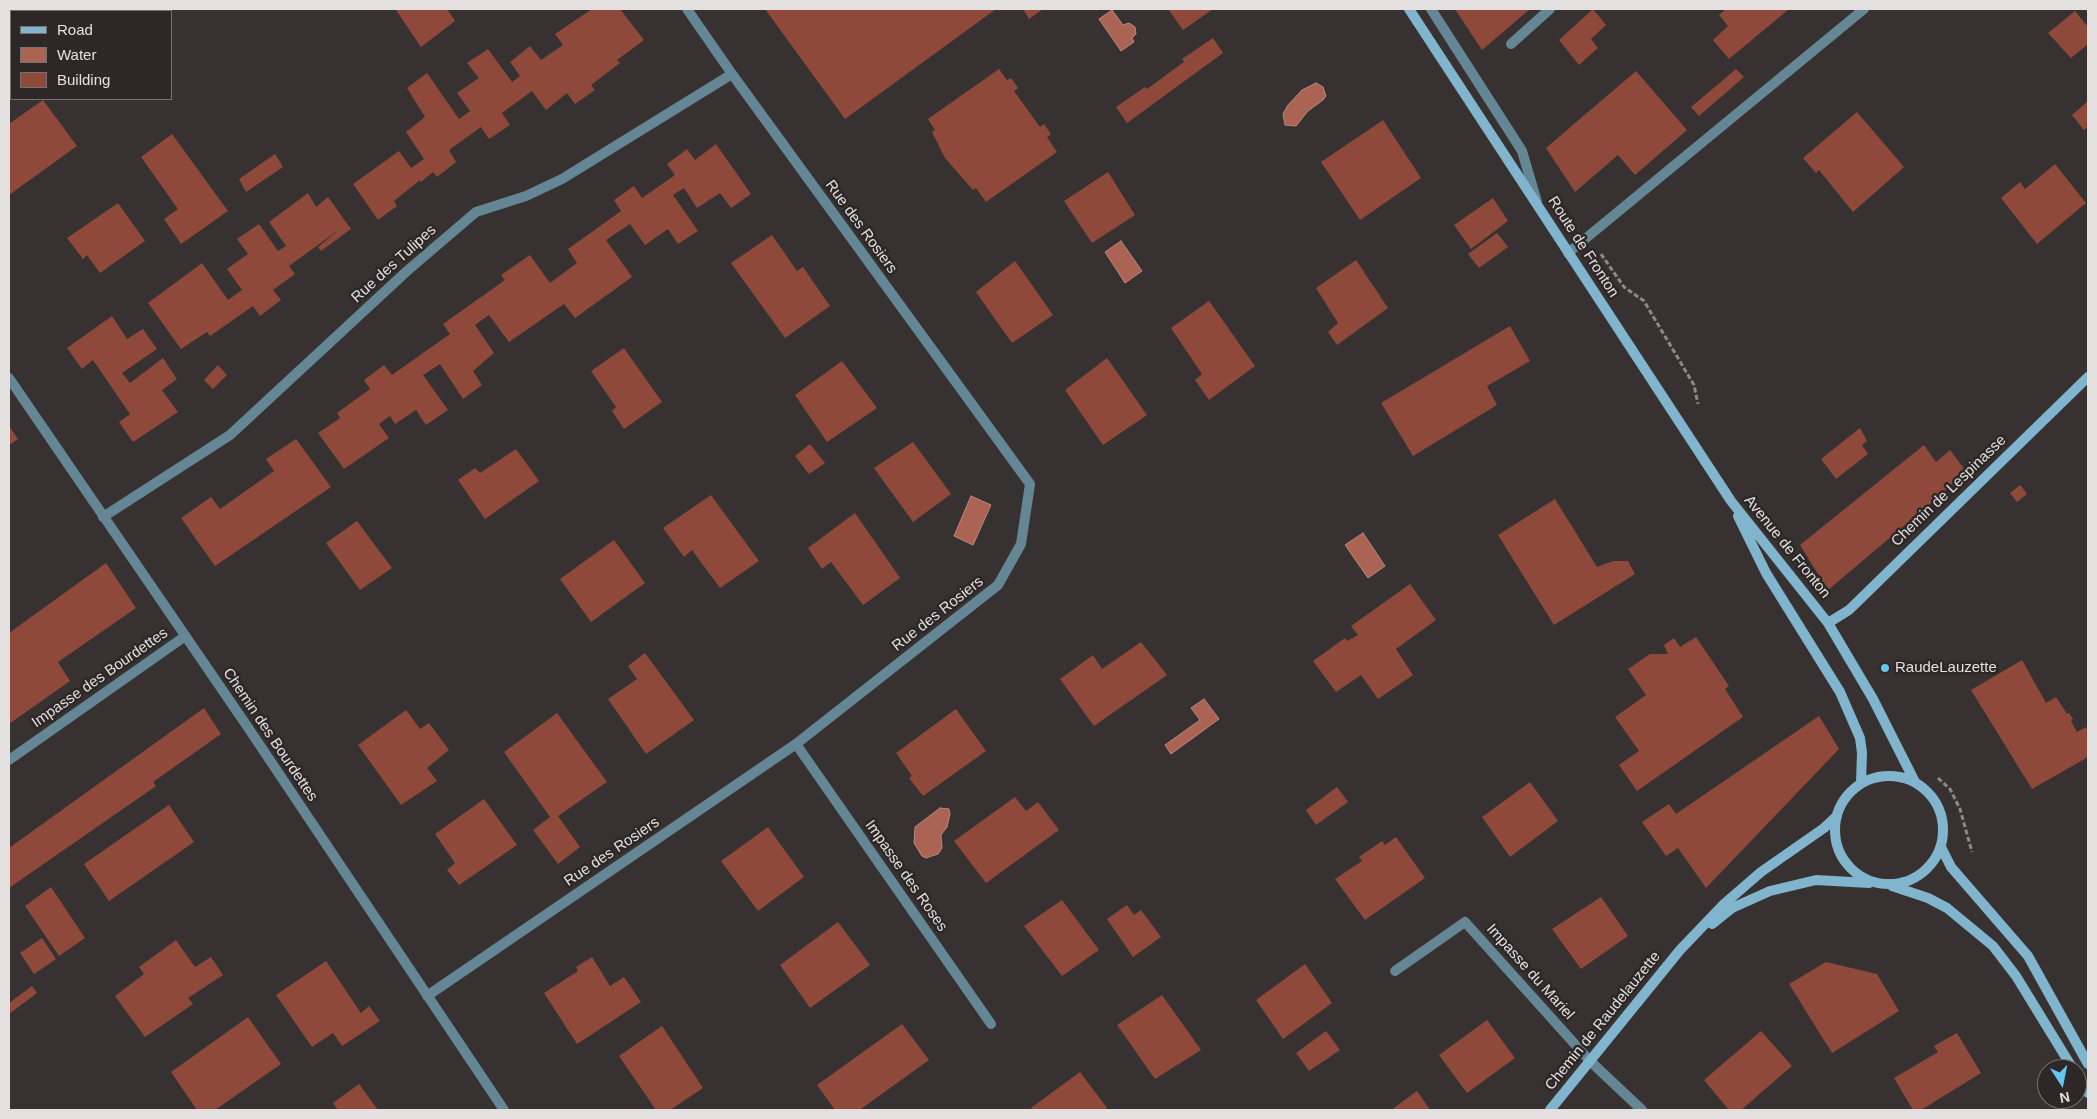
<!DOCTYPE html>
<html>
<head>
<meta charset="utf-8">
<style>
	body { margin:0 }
	#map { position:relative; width:2097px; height:1119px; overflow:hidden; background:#373231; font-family:Arial,sans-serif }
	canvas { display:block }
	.frame { position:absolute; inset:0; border:10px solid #e3e0df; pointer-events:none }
	.legend { position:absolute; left:10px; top:10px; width:162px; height:90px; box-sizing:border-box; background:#2d2827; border:1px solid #767271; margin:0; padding:6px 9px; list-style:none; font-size:15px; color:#e3e0df }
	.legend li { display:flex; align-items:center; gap:10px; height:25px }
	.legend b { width:25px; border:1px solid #767271 }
	.north { position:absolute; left:2037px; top:1059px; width:50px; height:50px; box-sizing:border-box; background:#2d2827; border:1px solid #767271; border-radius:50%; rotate:169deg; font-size:14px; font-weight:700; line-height:20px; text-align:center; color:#e3e0df }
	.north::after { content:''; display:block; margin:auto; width:18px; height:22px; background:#64c5ee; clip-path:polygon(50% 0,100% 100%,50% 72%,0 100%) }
</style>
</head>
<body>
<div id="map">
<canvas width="2097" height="1119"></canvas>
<div class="frame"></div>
<ul class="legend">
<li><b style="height:6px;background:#80b5cd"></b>Road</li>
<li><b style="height:14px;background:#ab6353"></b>Water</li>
<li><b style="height:14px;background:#8e493b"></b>Building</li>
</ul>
<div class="north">N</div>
</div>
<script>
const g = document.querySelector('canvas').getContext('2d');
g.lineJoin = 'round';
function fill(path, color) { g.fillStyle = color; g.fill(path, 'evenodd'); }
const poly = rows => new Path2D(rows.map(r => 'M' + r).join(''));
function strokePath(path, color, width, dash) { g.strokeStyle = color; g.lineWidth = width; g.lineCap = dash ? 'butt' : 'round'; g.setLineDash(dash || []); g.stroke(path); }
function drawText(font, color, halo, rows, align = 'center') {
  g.font = font + ' Arial,sans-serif'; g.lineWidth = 5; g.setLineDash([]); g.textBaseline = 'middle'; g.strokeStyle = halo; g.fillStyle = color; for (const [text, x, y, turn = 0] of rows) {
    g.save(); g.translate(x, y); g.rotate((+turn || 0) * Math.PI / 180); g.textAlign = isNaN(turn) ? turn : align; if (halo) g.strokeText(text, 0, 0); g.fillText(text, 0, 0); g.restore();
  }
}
const water = poly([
	[1112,10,1123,25,1129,23,1135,27,1136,34,1132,38,1134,42,1121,51,1099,19,1112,10],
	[1316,83,1323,87,1326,96,1323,100,1308,111,1296,126,1285,125,1283,114,1288,105,1302,90,1316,83],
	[1121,241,1142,271,1125,283,1105,252,1121,241],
	[971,496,991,505,973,545,954,536,971,496],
	[1363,533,1385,566,1368,578,1345,545,1363,533],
	[1204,699,1219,719,1171,754,1165,745,1200,720,1191,708,1204,699],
	[940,808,949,809,950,814,947,827,941,835,942,848,938,854,926,858,922,856,914,843,915,827,940,808]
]);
const building = poly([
	[398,9,447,9,455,21,421,47,396,10],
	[592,9,620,9,644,40,617,60,620,63,591,85,595,90,575,104,567,93,546,110,532,91,502,113,510,125,489,139,481,127,449,150,456,162,437,177,433,172,421,182,420,180,394,201,397,206,378,220,353,184,399,151,411,168,424,159,406,132,425,117,407,88,427,73,459,119,470,111,457,93,479,78,467,63,488,49,512,82,520,76,510,62,530,46,541,60,563,45,555,34],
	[765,9,996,9,845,119],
	[1023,9,1043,9,1029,19],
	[1168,9,1213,9,1183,30],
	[1455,9,1530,9,1482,50],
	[1593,9,1606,25,1591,39,1598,48,1579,65,1559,40],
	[1726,9,1789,9,1729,59,1713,40,1728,26,1719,15],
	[2075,11,2088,27,2088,44,2071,58,2048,33],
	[1213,38,1223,53,1127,123,1116,107,1145,87,1147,89,1184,62,1182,59],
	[999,69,1007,80,1011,78,1018,88,1014,91,1040,127,1044,124,1051,134,1047,137,1057,152,986,202,976,188,973,190,945,158,932,132,935,130,928,119],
	[1736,69,1744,77,1699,116,1691,107],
	[1636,71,1687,130,1635,175,1618,155,1575,192,1546,148],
	[43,100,77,146,9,195,9,124],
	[2088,101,2088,127,2084,130,2072,115],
	[1857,112,1904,167,1853,212,1819,170,1816,173,1803,158],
	[1383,120,1421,178,1360,220,1321,162],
	[172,134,228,211,181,244,164,219,178,209,141,157],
	[716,144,751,194,731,208,720,193,697,208,684,188,673,195,698,231,678,244,668,229,645,245,630,224,606,240,632,277,575,318,564,304,509,342,489,315,475,325,494,353,473,371,482,385,463,399,440,364,423,375,448,410,426,425,416,410,395,424,390,416,379,424,389,438,344,469,318,433,340,418,337,413,370,389,364,380,384,365,392,375,450,334,443,324,505,280,501,275,530,255,550,283,577,263,568,249,621,211,614,200,634,186,642,198,675,175,667,164,687,149,695,160],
	[275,154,283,167,246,192,239,179],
	[2055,164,2086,203,2037,244,2001,198,2020,182,2025,189],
	[1108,172,1135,215,1092,243,1064,201],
	[308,193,316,207,328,197,351,229,321,251,318,247,340,229,289,266,295,274,273,290,281,300,260,316,253,306,210,336,207,332,181,349,148,303,202,263,228,300,242,290,227,269,248,254,237,239,259,224,278,251,286,246,269,222],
	[1493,198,1508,221,1471,249,1454,225],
	[118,203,145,241,100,273,87,255,83,259,67,238],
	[1497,233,1508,247,1479,268,1468,254],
	[772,235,797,271,803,267,830,306,785,338,731,263],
	[1356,260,1388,308,1337,345,1328,332,1338,323,1316,288],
	[1015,261,1053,315,1012,343,976,292],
	[1209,301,1255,366,1209,400,1195,380,1202,374,1171,328],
	[112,316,127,339,143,329,157,349,122,373,130,383,163,358,177,379,162,390,178,412,133,442,119,422,130,414,93,360,82,369,67,348],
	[1510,326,1530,361,1487,386,1497,405,1413,456,1381,403],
	[624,348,662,402,624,429,612,411,616,407,591,371],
	[1107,358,1147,415,1103,445,1065,390],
	[842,361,877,408,827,442,795,395],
	[218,365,227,375,213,389,204,380],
	[9,426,18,439,9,445],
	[1860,428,1867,441,1862,445,1868,454,1836,479,1821,459],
	[296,439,331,487,215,566,181,518,211,497,220,509,274,471,266,459],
	[913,442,951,494,913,522,874,468],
	[810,444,825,463,809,474,795,456],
	[1924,445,1936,462,1950,450,1965,470,1942,494,1828,590,1800,545],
	[516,449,539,481,485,519,458,480,475,468,480,473],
	[2020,485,2027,494,2017,502,2010,493],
	[711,495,759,561,720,588,692,550,684,557,663,528],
	[1555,499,1597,567,1613,561,1628,561,1635,574,1554,625,1498,535],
	[855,513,900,578,863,605,831,562,822,569,808,548],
	[357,521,392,568,360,590,326,543],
	[614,540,645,583,591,622,560,579],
	[106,563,136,608,58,662,70,681,9,724,9,633],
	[1410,584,1436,620,1396,649,1413,675,1378,699,1361,675,1336,692,1313,661,1345,638,1347,641,1358,635,1351,626],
	[1696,637,1729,686,1725,689,1743,717,1637,791,1619,765,1639,751,1615,717,1646,695,1628,669,1650,654,1668,654,1664,645,1674,638,1680,647],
	[1141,642,1167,675,1094,726,1060,679,1093,655,1102,669],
	[645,653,694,720,646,754,608,699,637,679,628,666],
	[2022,660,2046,703,2056,697,2067,714,2069,713,2073,719,2071,721,2077,732,2086,727,2088,731,2088,757,2032,789,1971,690],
	[204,708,221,734,153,782,156,786,9,888,9,848],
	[956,709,986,751,923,796,909,778,912,776,896,753],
	[406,710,420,729,429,723,449,750,427,768,437,781,401,805,358,745],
	[557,713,607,782,558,816,580,847,558,864,533,830,550,817,504,752],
	[1819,716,1839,749,1706,888,1678,848,1666,856,1642,822,1669,804,1676,814],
	[1530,782,1558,821,1510,857,1482,817],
	[1337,787,1348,802,1316,825,1306,810],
	[1015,797,1026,811,1038,802,1059,830,986,883,954,841],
	[484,799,517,845,459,885,447,870,455,863,435,834],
	[169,805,194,842,109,901,84,864],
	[768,827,804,877,758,911,721,861],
	[1396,837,1425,878,1365,920,1335,879,1362,861,1359,857,1382,841,1385,845],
	[51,887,85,938,59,956,25,906],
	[1601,897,1628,936,1581,969,1552,929],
	[1062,900,1099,950,1062,976,1024,926],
	[1127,905,1134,915,1141,910,1161,937,1133,957,1107,919],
	[838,922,870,965,810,1008,780,965],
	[42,938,56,959,34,974,20,953],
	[176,940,195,967,211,957,223,975,188,998,193,1004,145,1037,115,996,144,974,139,967],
	[592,957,610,986,624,977,641,1002,577,1044,544,993,578,971,576,967],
	[326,961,361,1013,369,1006,380,1021,342,1046,333,1033,312,1047,276,995],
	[1826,962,1877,974,1899,1011,1832,1053,1789,984],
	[1305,964,1332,1003,1283,1039,1256,1000],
	[32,986,37,993,9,1014,9,1003],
	[1162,995,1201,1050,1155,1079,1117,1025],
	[248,1017,281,1064,215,1110,197,1110,171,1072],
	[1487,1020,1515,1058,1467,1093,1439,1055],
	[902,1024,929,1060,861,1109,862,1110,835,1110,817,1085],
	[662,1026,703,1088,670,1110,656,1110,619,1056],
	[1326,1031,1340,1050,1309,1071,1296,1053],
	[1761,1031,1792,1066,1741,1110,1729,1110,1704,1080],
	[1957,1033,1981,1073,1921,1110,1913,1110,1894,1078,1938,1052,1934,1046],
	[1080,1072,1107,1108,1104,1110,1033,1110,1031,1108],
	[359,1084,378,1110,338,1110,333,1103],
	[1417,1091,1430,1110,1391,1110]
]);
const path = poly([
	[1601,254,1624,287,1644,301,1694,385,1698,404],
	[1938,778,1950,789,1960,809,1972,852]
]);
const lane = poly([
	[1431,9,1522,151,1537,202],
	[1511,44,1550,9],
	[1568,253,1864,9],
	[796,744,991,1024],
	[1395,971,1465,922,1590,1061]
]);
const street = poly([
	[9,378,249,729,504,1110],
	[103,517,230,435,407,271,476,212,526,196,562,179,732,74],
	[9,760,184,637],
	[427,996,796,744,998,585,1021,544,1030,484,732,74,687,9],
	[1590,1061,1642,1110]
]);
const secondary = poly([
	[1409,9,1731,501,1828,623,1873,699,1915,782],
	[1738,516,1766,573,1840,692,1860,738,1862,753,1861,783],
	[1828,623,1849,610,2088,377],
	'1835 830a54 54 0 1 1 108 0a54 54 0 1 1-108 0Z',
	[1941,847,1951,867,2028,956,2088,1064],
	[1892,886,1928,898,1947,908,1993,946,2016,976,2073,1069],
	[1712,924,1732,908,1770,891,1816,880,1869,883],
	[2077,1075,2088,1093],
	[1550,1110,1680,950,1724,904,1761,872,1824,828,1837,816]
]);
const markers = [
	[1885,668,5,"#64c5ee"]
];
const streetNames = [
	["Rue des Rosiers",861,227,54],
	["Route de Fronton",1583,247,57],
	["Rue des Tulipes",394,264,-42],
	["Chemin de Lespinasse",1949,491,-44],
	["Avenue de Fronton",1787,547,51],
	["Rue des Rosiers",938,614,-38],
	["Impasse des Bourdettes",100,678,-35],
	["Chemin des Bourdettes",270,735,56],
	["Rue des Rosiers",612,852,-34],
	["Impasse des Roses",906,876,55],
	["Impasse du Mariel",1530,972,48],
	["Chemin de Raudelauzette",1603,1021,-51]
];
const poiNames = [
	["RaudeLauzette",1895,668]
];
fill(water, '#ab6353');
strokePath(water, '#bc887d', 1);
fill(building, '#8e493b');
strokePath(path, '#8d8988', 3, [5, 2.5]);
strokePath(lane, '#658695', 10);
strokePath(street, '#658695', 10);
strokePath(secondary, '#80b5cd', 10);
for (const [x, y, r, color] of markers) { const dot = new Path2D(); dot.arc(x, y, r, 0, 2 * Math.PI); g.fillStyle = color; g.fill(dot); strokePath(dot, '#2d2827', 2); }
drawText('15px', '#e3e0df', '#2d2827', streetNames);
drawText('15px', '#e3e0df', '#2d2827', poiNames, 'left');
</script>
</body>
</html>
